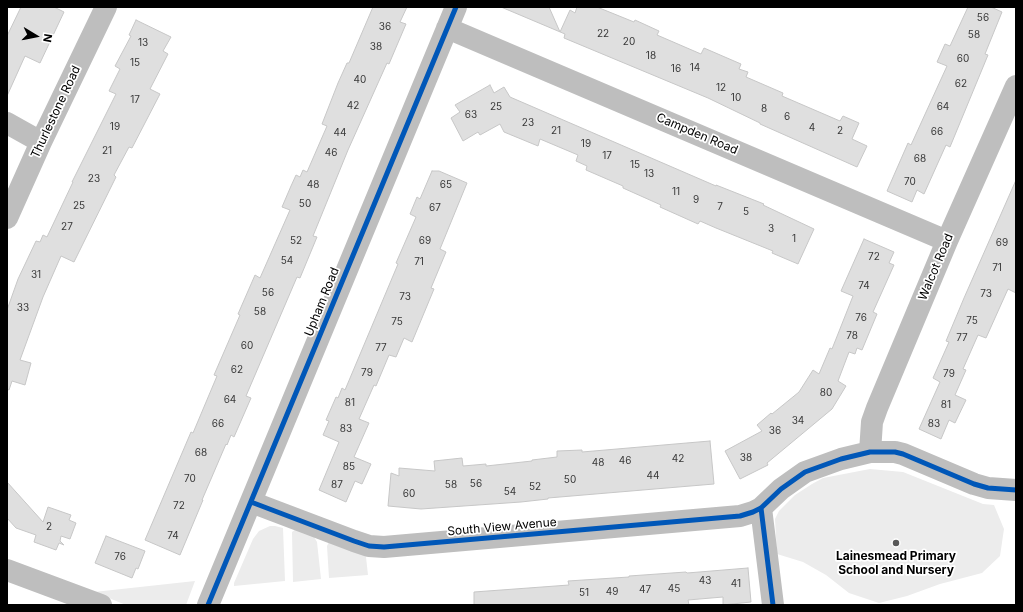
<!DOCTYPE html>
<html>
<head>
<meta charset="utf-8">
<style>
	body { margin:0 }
	#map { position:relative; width:1023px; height:612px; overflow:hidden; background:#fff; font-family:Inter,sans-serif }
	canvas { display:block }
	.frame { position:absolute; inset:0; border:8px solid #000; pointer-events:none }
	.north { position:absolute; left:16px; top:16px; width:40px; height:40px; -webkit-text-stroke:3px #fff; paint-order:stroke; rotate:100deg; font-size:11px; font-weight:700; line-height:16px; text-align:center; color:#000 }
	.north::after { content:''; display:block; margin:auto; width:14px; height:18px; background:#000; clip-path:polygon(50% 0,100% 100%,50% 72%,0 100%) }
</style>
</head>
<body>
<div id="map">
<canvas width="1023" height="612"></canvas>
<div class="frame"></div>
<div class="north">N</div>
</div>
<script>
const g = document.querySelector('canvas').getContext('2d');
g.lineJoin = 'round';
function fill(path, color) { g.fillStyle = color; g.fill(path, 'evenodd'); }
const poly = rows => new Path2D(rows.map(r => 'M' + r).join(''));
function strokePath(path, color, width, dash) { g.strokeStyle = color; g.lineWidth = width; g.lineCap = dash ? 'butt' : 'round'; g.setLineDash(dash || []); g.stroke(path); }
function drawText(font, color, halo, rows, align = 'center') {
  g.font = font + ' Inter,sans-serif'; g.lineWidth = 3.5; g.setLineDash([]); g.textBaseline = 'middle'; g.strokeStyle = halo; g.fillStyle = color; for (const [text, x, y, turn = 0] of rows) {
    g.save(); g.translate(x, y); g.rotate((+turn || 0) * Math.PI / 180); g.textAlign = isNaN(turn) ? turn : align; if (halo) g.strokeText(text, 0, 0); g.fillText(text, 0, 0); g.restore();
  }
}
const green = poly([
	[870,469,903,472,983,504,994,505,1004,529,1000,556,982,573,940,584,907,596,879,603,849,593,826,575,803,562,777,554,775,519,779,511,795,495,812,484,823,478],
	[270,526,275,526,283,528,285,581,234,586,234,583,253,539,259,531],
	[296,529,314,537,317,542,321,579,293,582,292,532],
	[329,542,363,553,366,557,368,575,329,578,327,546],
	[195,581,186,605,126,605,94,592]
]);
const building = poly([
	[21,7,54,7,64,12,40,63,25,56,7,96,7,36,21,7],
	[373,7,407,7,400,22,406,24,389,64,387,63,348,150,313,236,317,237,300,278,297,277,246,396,251,398,234,437,231,435,227,445,226,444,202,500,203,500,180,555,145,540,191,432,193,433,217,376,214,375,240,315,238,314,255,275,260,278,290,210,282,207,291,186,296,175,300,177,303,170,307,172,327,126,322,124,338,83,347,63,349,63,373,7],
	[501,7,549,7,560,32,570,10,575,13,577,7,597,7,634,22,635,20,659,31,657,35,701,54,704,48,741,64,739,69,748,72,746,77,783,93,782,96,840,121,843,116,859,123,852,139,867,146,857,167,760,124,760,123,708,98,564,38,565,34,501,7],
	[968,7,991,7,1002,12,985,54,988,55,950,147,946,145,924,194,917,190,912,202,887,191,908,143,911,145,947,66,937,62,945,44,950,46,968,7],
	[136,20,171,37,163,51,168,54,150,89,160,94,132,148,129,147,114,175,116,177,74,262,61,256,43,297,20,360,31,363,25,385,12,381,9,390,7,389,7,310,18,279,36,241,40,242,43,235,47,237,73,182,72,182,116,94,109,91,120,69,115,66,131,36,129,35,136,20],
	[490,85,494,93,504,87,510,97,716,186,716,185,764,204,763,205,814,229,798,264,772,253,773,251,716,228,700,221,698,224,660,207,661,205,623,188,623,186,586,170,587,166,576,161,578,155,540,139,538,146,504,132,500,124,480,135,478,132,463,141,451,118,460,112,455,105,490,85],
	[432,171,439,171,467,183,440,249,446,252,431,288,434,289,412,342,404,338,396,357,389,355,376,386,374,385,359,419,369,423,354,457,371,464,362,484,355,481,346,502,319,490,339,442,323,435,329,421,326,420,336,397,338,398,342,388,345,390,398,264,396,263,416,217,410,214,417,197,420,199,432,171],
	[1016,180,1016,293,1008,289,986,338,978,335,963,369,966,370,955,395,966,400,955,423,949,420,941,439,919,429,940,382,933,378,949,342,946,341,964,298,1016,180],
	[864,239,894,252,889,263,894,265,873,312,877,314,862,350,857,348,855,354,849,352,838,381,846,386,832,409,767,463,768,465,740,479,725,451,762,431,757,425,771,413,772,414,799,392,813,370,819,374,830,348,832,349,853,296,841,291,864,239],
	[710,441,714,484,548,498,548,499,521,502,421,509,388,506,391,473,399,476,399,468,435,471,434,461,462,458,463,466,486,464,486,466,532,461,532,460,557,457,557,451,582,450,582,452,710,441],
	[7,482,43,522,48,507,71,515,69,520,76,523,70,539,61,536,60,541,64,545,59,543,56,550,34,542,36,535,16,528,7,518,7,482],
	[106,536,145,551,138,569,136,568,132,578,95,563,106,536],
	[748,568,751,602,723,605,723,597,688,600,689,605,474,605,474,592,569,585,568,581,629,577,629,576,686,572,687,573,748,568]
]);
const minor = poly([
	[447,28,947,241],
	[7,123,41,142],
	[7,218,41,142,106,7],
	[870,452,872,422,877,408,947,241,1016,86],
	[251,502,354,541,369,546,384,547,740,516,753,512,761,508,781,489,805,472,841,459,870,452,895,452,903,454,974,484,988,488,1016,490],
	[761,508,773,605],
	[7,570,101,605],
	[208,605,456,7]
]);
const cycleway = poly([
	[251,502,354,541,369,546,384,547,740,516,753,512,761,508,781,489,805,472,841,459,870,452,895,452,903,454,974,484,988,488,1016,490],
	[761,508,773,605],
	[208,605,456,7]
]);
const markers = [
	[896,543,4,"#595959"]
];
const numberNames = [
	["56",983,18],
	["36",385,27],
	["22",603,34],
	["58",974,35],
	["20",629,42],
	["13",143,43],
	["38",376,47],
	["18",651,56],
	["60",963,59],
	["15",135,63],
	["14",695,68],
	["16",676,69],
	["40",360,80],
	["62",961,84],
	["12",721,88],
	["10",736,98],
	["17",135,100],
	["42",353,106],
	["25",496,107],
	["64",943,107],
	["8",764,109],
	["63",471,115],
	["6",787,117],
	["23",528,123],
	["19",115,127],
	["4",812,128],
	["21",556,131],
	["2",840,131],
	["66",937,132],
	["44",340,133],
	["19",586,144],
	["21",107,151],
	["46",331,153],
	["17",607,156],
	["68",920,159],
	["15",635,165],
	["13",649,174],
	["23",94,179],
	["70",910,182],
	["48",313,185],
	["65",446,185],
	["11",676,192],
	["9",696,200],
	["50",305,204],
	["25",79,206],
	["7",720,207],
	["67",435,208],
	["5",746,212],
	["27",67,227],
	["3",771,229],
	["1",794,239],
	["52",296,241],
	["69",425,241],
	["69",1002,243],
	["72",874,257],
	["54",287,261],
	["71",419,262],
	["71",997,268],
	["31",36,275],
	["74",864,286],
	["56",268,293],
	["73",986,294],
	["73",405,297],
	["33",23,308],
	["58",260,312],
	["76",861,318],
	["75",972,321],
	["75",397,322],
	["78",852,336],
	["77",962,338],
	["60",247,346],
	["77",381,348],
	["62",237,370],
	["79",367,373],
	["79",949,374],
	["80",826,393],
	["64",230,400],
	["81",350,403],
	["81",946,405],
	["34",798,421],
	["66",218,424],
	["83",934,424],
	["83",346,429],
	["36",775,431],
	["68",201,453],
	["38",746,458],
	["42",678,459],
	["46",625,461],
	["48",598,463],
	["85",349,467],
	["44",653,476],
	["70",190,479],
	["50",570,480],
	["56",476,484],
	["87",337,485],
	["58",451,485],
	["52",535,487],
	["54",510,492],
	["60",409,494],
	["72",179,506],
	["2",49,527],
	["74",173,536],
	["76",120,557],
	["43",705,581],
	["41",736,584],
	["45",674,589],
	["47",645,590],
	["49",612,592],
	["51",584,593]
];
const streetNames = [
	["Thurlestone Road",56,112,-65],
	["Campden Road",697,134,23],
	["Walcot Road",936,267,-67],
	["Upham Road",322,302,-68],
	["South View Avenue",502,527,-5]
];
const poiNames = [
	["Lainesmead Primary",896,556],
	["School and Nursery",896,570]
];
fill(green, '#ececec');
fill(building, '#dfdfdf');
strokePath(building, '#c7c7c7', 1);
strokePath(minor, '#bebebe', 22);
strokePath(cycleway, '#0057b8', 5);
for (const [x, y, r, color] of markers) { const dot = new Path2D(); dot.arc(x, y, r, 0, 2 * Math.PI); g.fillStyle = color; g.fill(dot); strokePath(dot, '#fff', 1.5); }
drawText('10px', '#383838', null, numberNames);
drawText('12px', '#000', '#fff', streetNames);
drawText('bold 12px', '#000', '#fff', poiNames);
</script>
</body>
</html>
